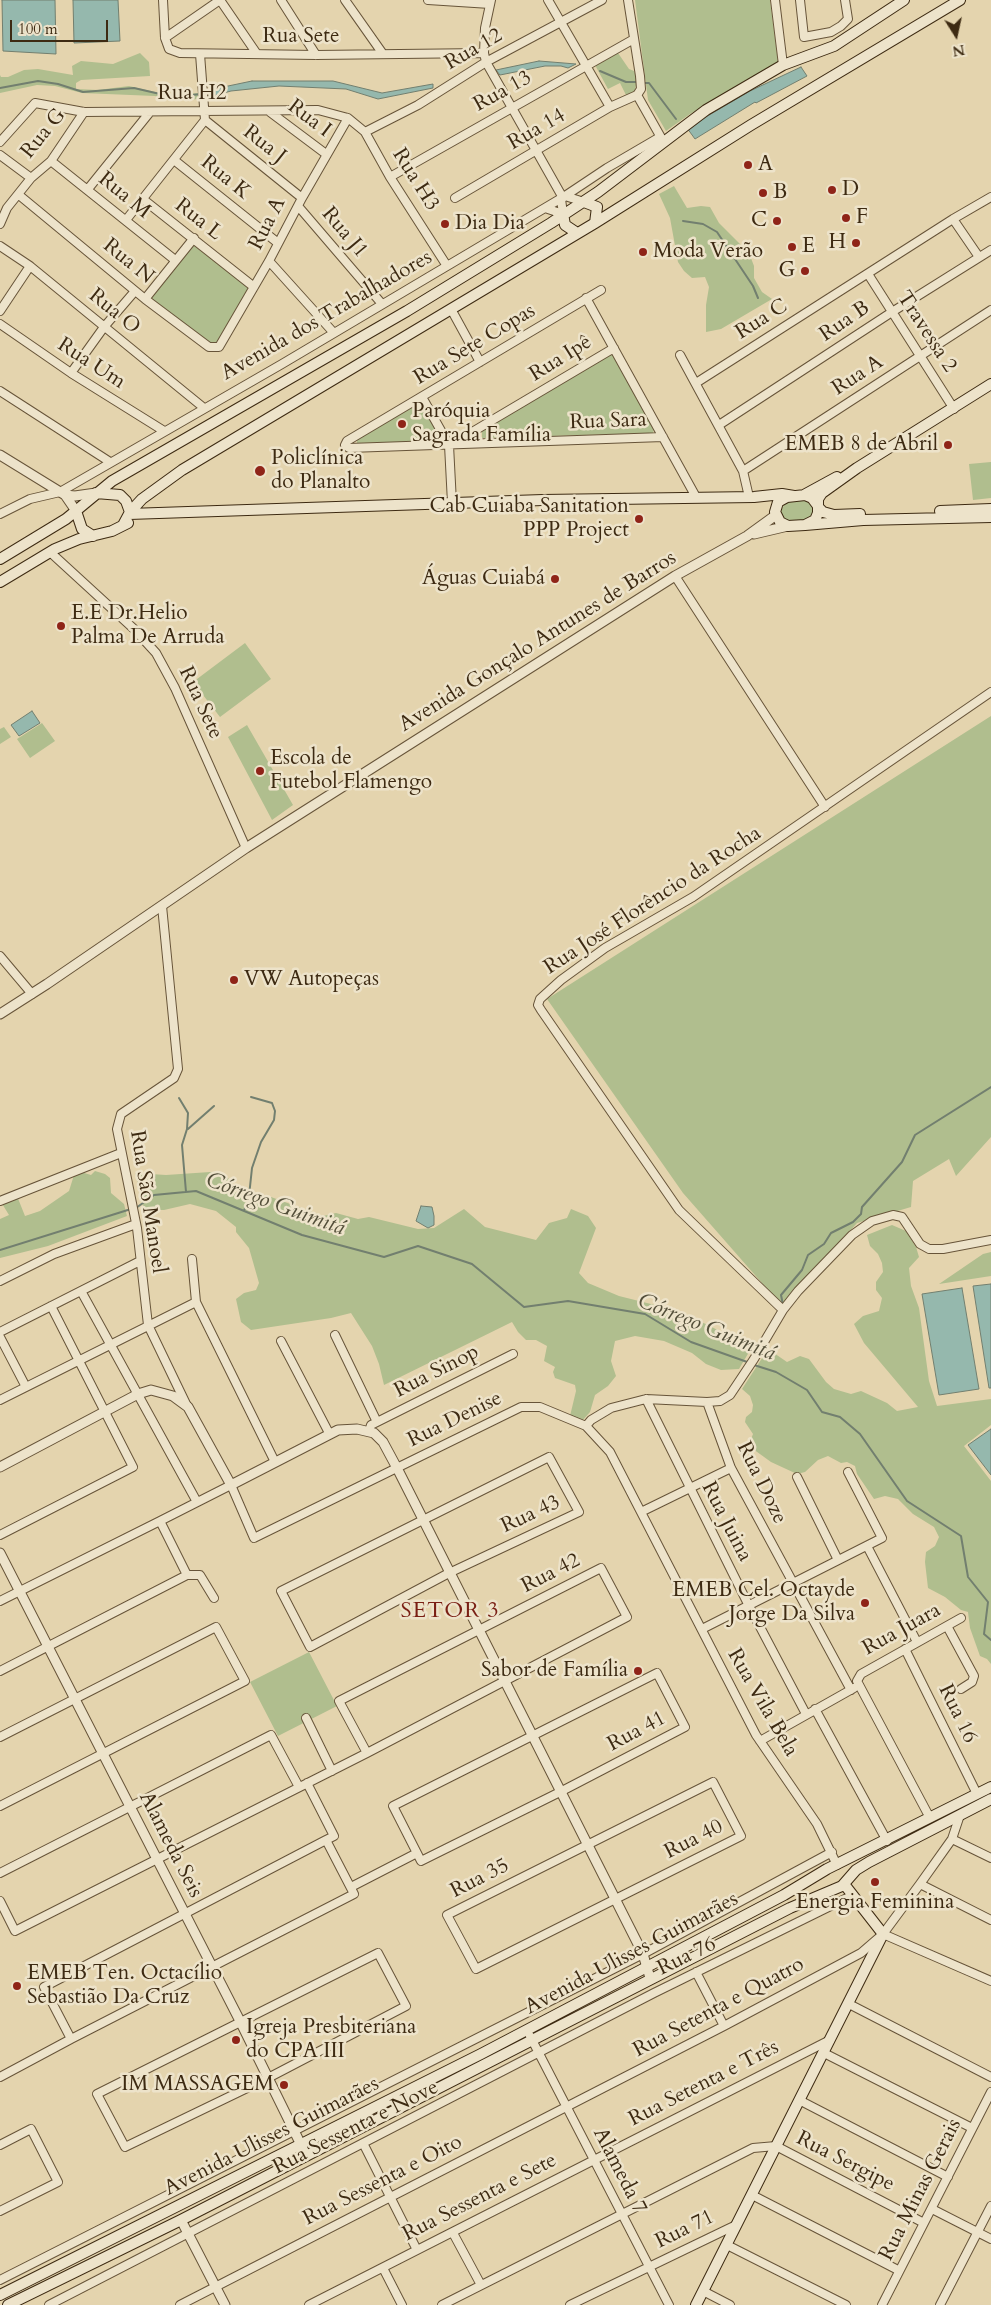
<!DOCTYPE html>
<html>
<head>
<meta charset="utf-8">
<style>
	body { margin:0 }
	#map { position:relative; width:991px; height:2305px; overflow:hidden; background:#e4d4ae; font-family:Cardo,serif }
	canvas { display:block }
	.north { position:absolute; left:931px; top:10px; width:50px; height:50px; -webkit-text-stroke:4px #ede3ca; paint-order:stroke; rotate:170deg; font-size:14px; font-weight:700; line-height:20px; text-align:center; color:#3d2a12 }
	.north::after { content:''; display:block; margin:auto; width:18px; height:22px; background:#3d2a12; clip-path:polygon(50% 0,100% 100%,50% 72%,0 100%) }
	.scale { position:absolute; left:10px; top:20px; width:98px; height:22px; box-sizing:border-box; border:2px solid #3d2a12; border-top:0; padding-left:6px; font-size:15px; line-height:18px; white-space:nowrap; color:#3d2a12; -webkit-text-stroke:4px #ede3ca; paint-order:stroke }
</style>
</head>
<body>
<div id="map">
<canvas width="991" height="2305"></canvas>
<div class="north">N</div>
<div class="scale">100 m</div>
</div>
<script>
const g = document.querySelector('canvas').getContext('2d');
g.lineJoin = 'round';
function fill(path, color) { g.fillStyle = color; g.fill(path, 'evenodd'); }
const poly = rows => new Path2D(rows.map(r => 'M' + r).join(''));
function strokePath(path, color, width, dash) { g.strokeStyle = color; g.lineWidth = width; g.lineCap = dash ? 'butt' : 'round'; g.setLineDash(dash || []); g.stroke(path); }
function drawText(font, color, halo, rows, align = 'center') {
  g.font = font + ' Cardo,serif'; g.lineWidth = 5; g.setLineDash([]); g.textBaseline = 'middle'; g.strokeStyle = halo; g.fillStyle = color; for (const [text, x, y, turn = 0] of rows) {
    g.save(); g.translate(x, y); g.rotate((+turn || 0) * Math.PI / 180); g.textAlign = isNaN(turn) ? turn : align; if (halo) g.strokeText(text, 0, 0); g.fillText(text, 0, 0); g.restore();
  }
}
const green = poly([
	[635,0,770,0,778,62,690,114,666,131,648,100],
	[140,53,149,62,150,76,81,80,76,83,76,89,98,90,129,86,168,95,200,93,200,99,180,100,155,96,82,93,55,86,37,85,0,93,0,75,1,77,8,77,24,70,38,69,73,75,72,66,81,61,113,64],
	[618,53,629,69,634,71,637,79,635,91,626,95,620,83,608,89,595,65],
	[674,186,687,208,701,206,710,207,719,223,749,253,754,266,754,278,762,292,772,299,721,329,706,332,706,305,709,287,705,277,692,278,684,271,678,262,670,218,659,194],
	[194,241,251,287,219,342,216,343,210,343,148,298],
	[613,352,654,429,653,433,482,438,482,431],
	[420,400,443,439,441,441,357,443,357,439],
	[991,462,991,498,973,500,969,464],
	[806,500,810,501,816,511,808,521,788,521,782,516,781,509,787,502],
	[245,643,271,679,220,717,193,682],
	[991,716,991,1137,956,1176,949,1159,913,1181,911,1207,857,1223,783,1307,683,1193,547,999],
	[42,723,55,741,30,758,17,739],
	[247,725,293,805,272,820,228,737],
	[4,727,11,737,0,744,0,729],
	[95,1171,105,1174,110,1178,111,1193,124,1204,127,1216,48,1246,0,1258,0,1219,9,1215,1,1202,17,1196,25,1216,40,1211,69,1191,74,1175,81,1172,91,1175],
	[210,1172,224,1174,233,1183,235,1192,253,1197,271,1197,323,1216,336,1213,358,1219,369,1217,418,1229,434,1228,464,1209,485,1227,536,1240,549,1223,567,1218,571,1209,588,1216,596,1228,579,1273,588,1283,619,1296,671,1309,708,1325,738,1341,749,1352,739,1369,721,1370,706,1364,692,1353,664,1341,635,1336,615,1341,611,1361,616,1376,608,1386,595,1395,590,1412,582,1421,570,1416,576,1391,575,1385,555,1378,553,1372,555,1367,544,1361,547,1346,536,1340,526,1340,518,1332,512,1322,384,1385,379,1364,372,1346,351,1313,331,1318,251,1330,241,1322,236,1299,244,1293,256,1290,259,1283,249,1248,236,1232,236,1227,216,1211,190,1204,164,1210,144,1210,135,1173,166,1175],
	[892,1225,906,1231,916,1247,919,1257,909,1268,911,1286,919,1308,929,1381,937,1406,991,1399,991,1425,964,1446,991,1481,991,1664,987,1659,980,1656,970,1628,968,1612,961,1610,945,1597,928,1588,925,1562,926,1552,935,1546,939,1537,934,1527,913,1514,898,1499,885,1496,874,1499,857,1474,855,1466,847,1462,841,1463,828,1456,818,1460,805,1472,797,1474,771,1462,753,1449,750,1442,753,1434,745,1422,746,1417,752,1412,753,1405,750,1396,742,1389,768,1349,787,1362,800,1356,809,1359,826,1382,834,1389,851,1394,861,1391,887,1403,897,1411,918,1407,864,1343,854,1324,863,1316,879,1311,882,1298,876,1290,876,1282,883,1272,882,1263,878,1254,870,1246,867,1235],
	[991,1252,991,1276,939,1284,983,1254],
	[309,1652,337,1706,278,1736,250,1682]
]);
const water = poly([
	[2,0,55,0,56,54,3,51,2,0],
	[73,0,118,0,120,41,74,43,73,0],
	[539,61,576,64,568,68,561,66,545,66,500,75,496,70,539,61],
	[801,67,807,76,756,103,755,102,695,139,687,128,750,91,801,67],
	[252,81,333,81,382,93,433,84,433,88,378,99,346,89,279,86,231,91,209,97,209,90,252,81],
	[32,711,40,723,19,736,11,725,32,711],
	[421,1206,432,1207,434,1216,434,1225,428,1228,416,1221,421,1206],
	[991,1284,991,1388,989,1388,973,1286,991,1284],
	[962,1288,979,1389,939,1395,922,1294,962,1288],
	[991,1429,991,1475,968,1445,991,1429]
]);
const stream = poly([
	[600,71,626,82,637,82],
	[642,83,649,83,676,119],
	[0,88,38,81,58,84,83,92,134,88,173,97,201,94],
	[683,221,703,224,717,232,753,286,758,298],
	[179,1098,188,1113,187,1129,182,1145,186,1192],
	[188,1129,214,1106],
	[136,1208,154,1195,196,1191,302,1235,384,1257,418,1246,472,1264,524,1307,568,1301,645,1314,691,1342,750,1363],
	[244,1211,249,1196,252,1168,261,1142,274,1120,275,1111,272,1103,251,1097],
	[0,1250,131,1209],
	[783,1305,781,1295,802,1270,808,1255,824,1244,831,1233,853,1222,861,1214,862,1207,902,1162,915,1135,991,1087],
	[754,1365,776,1372,807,1390,822,1412,840,1417,860,1434,907,1501,961,1536,968,1577,988,1602,984,1634,991,1640]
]);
const minor = poly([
	[163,0,165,38,169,49,180,53,316,55,484,53],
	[220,0,257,54],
	[281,0,316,55],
	[345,0,383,54],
	[428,0,490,4],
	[491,0,485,28,484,53,486,62,563,198],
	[548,0,610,107],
	[628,0,640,76,641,89,637,95],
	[775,0,783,65],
	[800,0,804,37,831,32,841,26,848,19,845,0],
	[165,38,220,0],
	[637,95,663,141],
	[270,112,326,154],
	[205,120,302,198],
	[365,132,418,105,486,62,602,0],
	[0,142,35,103,84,112,318,110,348,118,365,132,390,177,447,266],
	[0,155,31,178],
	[174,160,278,243],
	[51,161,175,260],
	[390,177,634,39],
	[88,189,150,112],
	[19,195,145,299,209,347,219,347,269,261,302,198,348,118],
	[565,196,584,202],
	[455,198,610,107,637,95],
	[144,200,254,287],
	[298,206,382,304],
	[545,208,563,214,561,199],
	[953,219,979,257],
	[126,220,205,120,200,54],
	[0,224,7,208,31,178,51,161,84,112],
	[0,246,30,266,204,408],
	[269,261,333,332],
	[868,274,954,409],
	[601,290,347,441,345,445,349,448,663,437],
	[586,298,696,497],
	[145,299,194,238],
	[451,309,480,362],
	[0,311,30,266],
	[0,324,71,373,164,431],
	[680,355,743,471,749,497],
	[71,373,104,327,135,291],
	[696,383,953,219,991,197],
	[0,391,110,462],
	[422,397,449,445,452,503],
	[719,425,892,312,991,250],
	[452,444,614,348],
	[743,471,991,310],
	[0,514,30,499,60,492,282,364,565,196,607,168,660,137],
	[50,552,134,629,156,653,175,688,246,848],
	[675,576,825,807],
	[162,906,178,1069,174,1078,121,1114,117,1129,137,1228,148,1325,187,1406],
	[0,956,32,994],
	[0,1201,121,1153],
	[192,1259,196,1302,275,1462],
	[0,1281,54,1254,136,1224],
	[81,1291,197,1502],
	[783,1310,679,1210,541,1010,538,1005,540,999,561,980,605,948,693,897,991,692],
	[0,1332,140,1261],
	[335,1335,377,1422],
	[0,1337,26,1387],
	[281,1341,329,1433],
	[646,1399,749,1606,806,1714],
	[0,1400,196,1302],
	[707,1402,731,1468,851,1690],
	[586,1426,591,1420,611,1408,646,1399,707,1402,720,1401,730,1395,754,1359,783,1310,798,1291,852,1235,872,1221,893,1215,902,1217,920,1244,929,1249,943,1249,991,1240],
	[369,1431,371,1425,513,1354],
	[549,1457,579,1512,449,1573,310,1647,281,1591,549,1457],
	[797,1477,838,1560],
	[641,1512,731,1468],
	[160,1521,231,1485,254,1538,521,1407,540,1407,586,1426,610,1452,756,1735,817,1824,837,1865],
	[0,1535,133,1467,51,1306],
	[867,1546,917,1642],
	[187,1575,200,1575,214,1598],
	[0,1601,160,1521,187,1575,0,1671],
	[947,1626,974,1676,972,1682,961,1689],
	[702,1629,882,1538,848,1472],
	[905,1649,977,1794],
	[657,1673,685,1727,560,1792,421,1861,393,1806,657,1673],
	[815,1709,887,1841],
	[306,1718,332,1771],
	[0,1737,216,1627,245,1681,0,1806],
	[760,1741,854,1688],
	[713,1782,741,1836,476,1969,447,1915,713,1782],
	[307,1783,334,1836,326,1840],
	[930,1818,857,1681,861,1674,961,1618],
	[952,1839,991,1858],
	[326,1840,354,1894,71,2039,44,1987,326,1840],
	[0,1873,271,1735,299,1787],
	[920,1884,991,1920],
	[351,1887,417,1853],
	[0,1901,15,1931,367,1753,627,1617,601,1568,339,1701,367,1753],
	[883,1934,991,1981],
	[378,1953,406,2006,268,2078,125,2147,97,2094,378,1953],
	[696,1972,724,2026],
	[849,2004,991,2077],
	[530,2036,669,2305],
	[824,2053,972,2128],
	[0,2077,71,2039],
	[799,2100,948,2177],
	[363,2143,417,2250],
	[0,2145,31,2129,58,2182,0,2211],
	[752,2195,898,2270],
	[932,2209,991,2239],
	[453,2233,481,2285],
	[727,2245,846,2305],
	[383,2268,402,2305],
	[0,2280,643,1954,832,1852],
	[703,2291,730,2305],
	[49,2305,654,1993,853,1895],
	[180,2305,724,2026,861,1953,883,1934,920,1884,952,1839,960,1815],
	[309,2305,830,2040],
	[442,2305,753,2148,776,2146,924,2223],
	[570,2305,736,2225],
	[882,2305,991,2092],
	[940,2305,991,2206]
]);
const tertiary = poly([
	[0,455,65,495,76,511],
	[65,495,75,496,96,493],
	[754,534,788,526],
	[0,1014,47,984,246,848,675,576,747,536,776,515],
	[0,1467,138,1394,151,1390,173,1396,188,1407,231,1485,338,1430,357,1429,374,1433,383,1442,397,1468,643,1954,650,1978],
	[0,1553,240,2021,306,2155],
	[181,2220,225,2305]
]);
const secondary = poly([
	[584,202,597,207,595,223],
	[563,214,565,225,577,233],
	[96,493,120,495,126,501,130,512],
	[804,495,837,477],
	[805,495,812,498,818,506,818,513,815,520,805,525,788,526,780,522,775,512,778,502,787,497,805,495],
	[818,506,818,499,822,493,857,468,991,384],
	[818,507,823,512,834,515,860,514],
	[76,511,82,529,93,536],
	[940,511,991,509],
	[129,514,543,500,754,497,782,494,794,496],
	[123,525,130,512,142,499,182,470,595,223,751,125,960,0],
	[805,525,863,520,991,517],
	[0,559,66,519,112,481,407,311,551,223,598,192,706,110,783,65,834,46,904,0],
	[0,582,55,549,79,539,112,531,128,523],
	[0,2295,481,2054,784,1895,827,1869,991,1787],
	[8,2305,181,2220,790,1908,842,1886,856,1870,869,1862,991,1799],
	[696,2305,883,1934,844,1884]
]);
const markers = [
	[748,165,5,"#8f2418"],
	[832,190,5,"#8f2418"],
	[763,193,5,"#8f2418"],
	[846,218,5,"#8f2418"],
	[777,221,5,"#8f2418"],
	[445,224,5,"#8f2418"],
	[856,243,5,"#8f2418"],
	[792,247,5,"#8f2418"],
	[643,252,5,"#8f2418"],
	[805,271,5,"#8f2418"],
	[402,424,5,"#8f2418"],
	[948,445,5,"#8f2418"],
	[260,471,6,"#8f2418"],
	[639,519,5,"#8f2418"],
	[555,579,5,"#8f2418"],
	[61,626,5,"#8f2418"],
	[260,771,5,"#8f2418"],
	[234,980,5,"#8f2418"],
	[865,1603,5,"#8f2418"],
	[638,1671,5,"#8f2418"],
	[875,1882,5,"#8f2418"],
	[17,1986,5,"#8f2418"],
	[236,2040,5,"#8f2418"],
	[284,2085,5,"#8f2418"]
];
const streetNames = [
	["Rua Sete",301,37],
	["Rua 12",474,50,-30],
	["Rua 13",503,92,-29],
	["Rua H2",192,94],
	["Rua I",309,119,37],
	["Rua 14",537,130,-30],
	["Rua G",44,134,-51],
	["Rua J",264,145,38],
	["Rua K",225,178,39],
	["Rua H3",415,180,58],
	["Rua M",124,196,39],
	["Rua L",198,220,38],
	["Rua A",268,224,-63],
	["Rua J1",344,233,50],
	["Rua N",128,262,39],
	["Rua O",114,312,39],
	["Avenida dos Trabalhadores",327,316,-30],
	["Rua C",762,320,-32],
	["Rua B",845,322,-34],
	["Travessa 2",926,332,57],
	["Rua Sete Copas",475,345,-31],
	["Rua Ipê",561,359,-32],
	["Rua Um",91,364,33],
	["Rua A",858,376,-33],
	["Rua Sara",608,422,-2],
	["Avenida Gonçalo Antunes de Barros",538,642,-32],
	["Rua Sete",200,703,65],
	["Rua José Florêncio da Rocha",653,901,-33],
	["Rua São Manoel",147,1202,81],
	["Rua Sinop",437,1372,-27],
	["Rua Denise",455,1420,-26],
	["Rua Doze",761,1483,64],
	["Rua 43",531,1515,-25],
	["Rua Juina",726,1522,63],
	["Rua 42",551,1574,-27],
	["Rua Juara",902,1630,-29],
	["Rua Vila Bela",762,1703,60],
	["Rua 16",957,1714,64],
	["Rua 41",637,1732,-28],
	["Rua 40",694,1840,-27],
	["Alameda Seis",170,1845,63],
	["Rua 35",480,1879,-27],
	["Avenida Ulisses Guimarães",632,1954,-28],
	["Rua 76",687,1957,-26],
	["Rua Setenta e Quatro",719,2008,-28],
	["Rua Setenta e Três",704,2084,-27],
	["Rua Sessenta e Nove",356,2128,-27],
	["Avenida Ulisses Guimarães",272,2137,-27],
	["Rua Sergipe",845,2162,27],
	["Alameda 7",619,2171,63],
	["Rua Sessenta e Oito",383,2181,-27],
	["Rua Minas Gerais",921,2190,-63],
	["Rua Sessenta e Sete",480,2198,-27],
	["Rua 71",685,2230,-26]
];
const poiNames = [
	["A",758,165],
	["D",842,190],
	["B",773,193],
	["F",856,218],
	["C",767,221,"right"],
	["Dia Dia",455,224],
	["H",846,243,"right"],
	["E",802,247],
	["Moda Verão",653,252],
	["G",795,271,"right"],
	["Paróquia",412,412],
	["Sagrada Família",412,436],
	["EMEB 8 de Abril",938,445,"right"],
	["Policlínica",271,459],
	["do Planalto",271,483],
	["Cab Cuiaba Sanitation",629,507,"right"],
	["PPP Project",629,531,"right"],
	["Águas Cuiabá",545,579,"right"],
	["E.E Dr.Helio",71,614],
	["Palma De Arruda",71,638],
	["Escola de",270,759],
	["Futebol Flamengo",270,783],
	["VW Autopeças",244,980],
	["EMEB Cel. Octayde",855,1591,"right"],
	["Jorge Da Silva",855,1615,"right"],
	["Sabor de Família",628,1671,"right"],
	["Energia Feminina",875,1903,"center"],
	["EMEB Ten. Octacílio",27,1974],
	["Sebastião Da Cruz",27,1998],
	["Igreja Presbiteriana",246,2028],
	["do CPA III",246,2052],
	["IM MASSAGEM",274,2085,"right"]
];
const waterNames = [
	["Córrego Guimitá",275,1205,20],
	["Córrego Guimitá",706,1328,22]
];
const neighbourhoodNames = [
	["SETOR 3",450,1612]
];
fill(green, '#b0be8e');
fill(water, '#95b8ad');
strokePath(water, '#727f6f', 1);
strokePath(stream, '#727f6f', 2);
strokePath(minor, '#675439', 10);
strokePath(tertiary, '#675439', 11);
strokePath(secondary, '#3d2a12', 12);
strokePath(minor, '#ede3ca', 8);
strokePath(tertiary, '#ede3ca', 9);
strokePath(secondary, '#ede3ca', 10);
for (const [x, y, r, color] of markers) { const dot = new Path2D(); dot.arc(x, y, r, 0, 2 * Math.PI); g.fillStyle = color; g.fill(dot); strokePath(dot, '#ede3ca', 2); }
drawText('21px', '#3d2a12', '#ede3ca', streetNames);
drawText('21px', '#3d2a12', '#ede3ca', poiNames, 'left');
drawText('italic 22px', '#534e39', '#ede3ca', waterNames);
g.letterSpacing = '1px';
drawText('22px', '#7a1f14', '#ede3ca', neighbourhoodNames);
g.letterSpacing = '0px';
</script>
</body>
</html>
